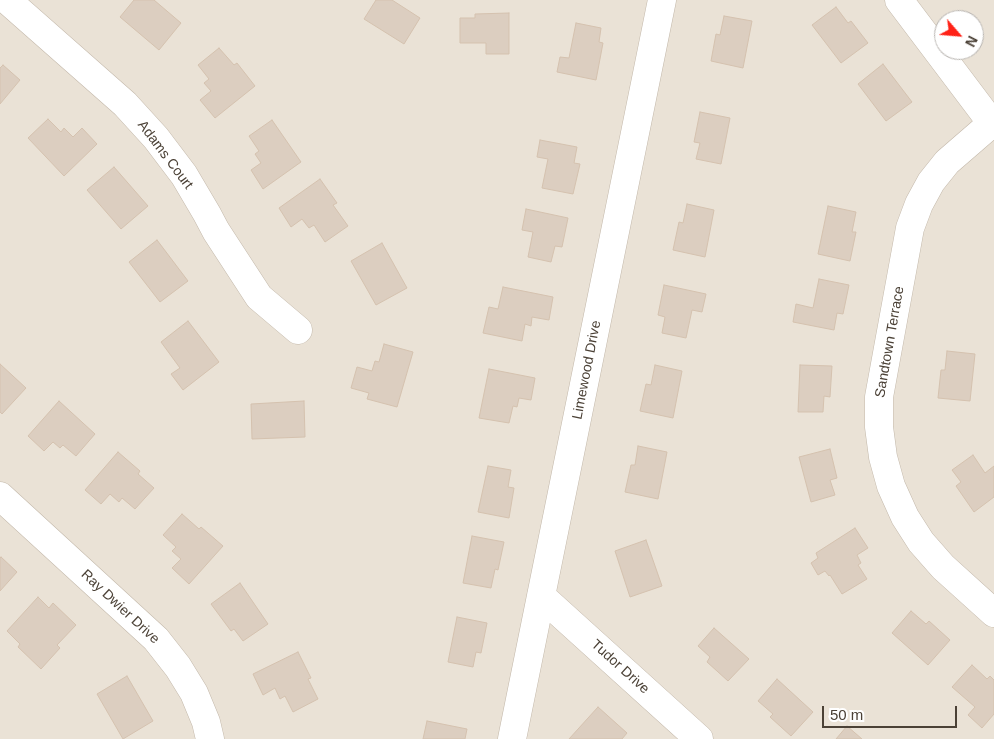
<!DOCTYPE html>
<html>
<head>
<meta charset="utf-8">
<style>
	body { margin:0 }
	#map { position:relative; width:994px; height:739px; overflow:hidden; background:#f6f1e9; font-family:Arial,sans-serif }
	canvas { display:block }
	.north { position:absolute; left:934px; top:10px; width:50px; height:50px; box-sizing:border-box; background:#fff; border:1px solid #b7b3af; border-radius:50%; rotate:117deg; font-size:14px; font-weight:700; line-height:20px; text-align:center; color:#4b4136 }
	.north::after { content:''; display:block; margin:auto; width:18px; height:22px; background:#ff2217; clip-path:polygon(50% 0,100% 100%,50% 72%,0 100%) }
	.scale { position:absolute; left:822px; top:706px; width:135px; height:22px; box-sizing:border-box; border:2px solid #4b4136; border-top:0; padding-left:6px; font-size:15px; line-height:18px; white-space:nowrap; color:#4b4136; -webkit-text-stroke:4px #fff; paint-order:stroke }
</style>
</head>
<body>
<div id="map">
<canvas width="994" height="739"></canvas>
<div class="north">N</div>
<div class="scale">50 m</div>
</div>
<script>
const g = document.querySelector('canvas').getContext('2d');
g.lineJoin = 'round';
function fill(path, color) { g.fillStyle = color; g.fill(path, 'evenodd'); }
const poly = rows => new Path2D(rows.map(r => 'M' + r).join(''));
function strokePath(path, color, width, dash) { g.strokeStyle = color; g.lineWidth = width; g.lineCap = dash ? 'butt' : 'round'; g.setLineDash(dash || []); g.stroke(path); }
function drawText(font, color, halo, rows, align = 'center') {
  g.font = font + ' Arial,sans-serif'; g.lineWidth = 4; g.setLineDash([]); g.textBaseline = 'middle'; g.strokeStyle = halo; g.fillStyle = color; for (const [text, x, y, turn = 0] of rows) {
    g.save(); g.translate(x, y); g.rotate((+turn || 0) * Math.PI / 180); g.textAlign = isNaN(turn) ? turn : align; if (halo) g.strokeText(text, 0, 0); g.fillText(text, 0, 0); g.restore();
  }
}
const residential = poly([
	[0,0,994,0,994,739,0,739],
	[944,20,974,20,974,50,944,50]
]);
const building = poly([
	[134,0,154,0,181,23,159,50,120,17,134,0],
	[376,0,392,0,420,18,404,44,364,19,376,0],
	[836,7,848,23,851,21,868,43,841,63,812,25,836,7],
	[509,13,509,54,486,54,486,43,460,43,460,18,475,18,475,14,509,13],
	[724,16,752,21,743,68,711,61,716,34,720,35,724,16],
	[576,23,601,28,599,42,603,43,596,80,557,72,560,57,569,58,576,23],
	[219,48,234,65,237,63,255,86,215,118,200,100,211,91,204,83,209,79,198,65,219,48],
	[883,64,912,102,886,121,858,84,883,64],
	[3,65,20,80,0,104,0,68,3,65],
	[700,112,730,118,721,164,696,159,700,143,694,142,700,112],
	[48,119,61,132,64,128,73,137,82,128,97,144,64,176,28,138,48,119],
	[272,120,301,162,263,189,251,170,261,163,255,154,259,151,249,136,272,120],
	[540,140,577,147,574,163,580,164,573,194,542,188,548,159,537,157,540,140],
	[114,167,148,206,121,229,87,190,114,167],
	[320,179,337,203,333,205,348,226,325,242,314,225,309,228,302,219,291,227,279,208,320,179],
	[687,204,714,210,705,257,673,250,679,222,683,223,687,204],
	[828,206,856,212,852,232,856,232,850,261,818,254,828,206],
	[526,209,568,218,562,247,555,246,551,262,528,257,533,232,522,230,526,209],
	[157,240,188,281,160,302,129,262,157,240],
	[382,243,407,288,376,305,351,261,382,243],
	[819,279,849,285,843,314,837,313,834,330,793,322,796,304,813,308,819,279],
	[664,285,706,294,702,312,692,310,686,338,662,333,665,317,658,315,664,285],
	[503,287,553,297,549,320,532,317,531,326,525,324,522,341,483,333,489,307,498,309,503,287],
	[188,321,219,362,183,390,171,374,180,368,161,342,188,321],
	[384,344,413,352,397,407,367,399,369,393,351,388,357,367,372,371,375,361,379,362,384,344],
	[947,351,975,354,970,401,938,398,941,370,945,370,947,351],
	[0,364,26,388,2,414,0,412,0,364],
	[655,365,682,371,673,418,640,411,646,384,651,385,655,365],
	[800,365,832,366,830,397,824,396,823,412,798,412,800,365],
	[489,369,535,378,531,400,519,398,517,407,513,406,509,423,479,418,489,369],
	[59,401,95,434,76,456,63,445,60,448,53,442,44,451,28,436,59,401],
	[304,401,305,437,252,439,251,404,304,401],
	[638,446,667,452,658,499,625,492,631,465,635,465,638,446],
	[830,449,837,478,830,480,835,495,811,502,799,457,830,449],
	[118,452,140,471,138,474,154,488,135,509,122,498,119,502,110,494,101,504,85,490,118,452],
	[973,455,985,473,994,466,994,497,974,512,956,486,961,482,952,470,973,455],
	[488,466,511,470,508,487,514,488,509,518,478,512,488,466],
	[182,514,199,529,201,527,223,546,189,584,172,568,181,559,172,551,176,547,163,535,182,514],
	[855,528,868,548,857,555,861,563,858,565,867,579,842,594,830,575,829,576,825,571,818,575,811,563,818,558,816,553,855,528],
	[472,536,504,542,498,570,495,569,491,588,463,583,472,536],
	[646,540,662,586,630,597,615,551,646,540],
	[1,557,17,572,0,591,0,558,1,557],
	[240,583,268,624,243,641,234,629,231,631,211,604,240,583],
	[38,597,49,608,53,603,76,625,57,645,60,648,41,669,18,647,20,644,7,631,38,597],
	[911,611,926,624,929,621,950,640,928,665,892,633,911,611],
	[457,617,487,623,481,653,476,652,473,667,448,662,457,617],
	[714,628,749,659,728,681,707,662,710,657,698,646,714,628],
	[298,652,311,678,308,679,318,699,293,712,285,696,280,699,275,688,263,695,253,674,298,652],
	[972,665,987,679,990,676,994,680,994,714,982,728,968,715,975,707,952,687,972,665],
	[127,676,153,721,123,739,97,694,127,676],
	[777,679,813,712,791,736,770,717,773,714,758,701,777,679],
	[598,707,627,733,622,739,569,739,598,707],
	[427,721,467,729,465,739,423,739,427,721],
	[847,726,862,739,836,739,847,726]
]);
const minor = poly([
	[7,0,125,104,156,138,184,175,207,214,216,231,259,297,298,330],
	[899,0,994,126],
	[992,123,947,162,931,182,919,204,910,228,879,397,879,427,883,457,891,486,905,517,921,542,943,567,994,613],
	[0,496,156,639,178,667,194,693,206,722,210,739],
	[541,596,699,739],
	[512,739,662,0]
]);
const streetNames = [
	["Adams Court",165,155,53],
	["Sandtown Terrace",890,342,-80],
	["Limewood Drive",587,370,-79],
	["Ray Dwier Drive",120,607,43],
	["Tudor Drive",620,667,42]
];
fill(residential, '#eae2d6');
fill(building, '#dccec0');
strokePath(building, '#d5c2af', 1);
strokePath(minor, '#c3b8aa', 29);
strokePath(minor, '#fff', 28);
drawText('14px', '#4b4136', '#fff', streetNames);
</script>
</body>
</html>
